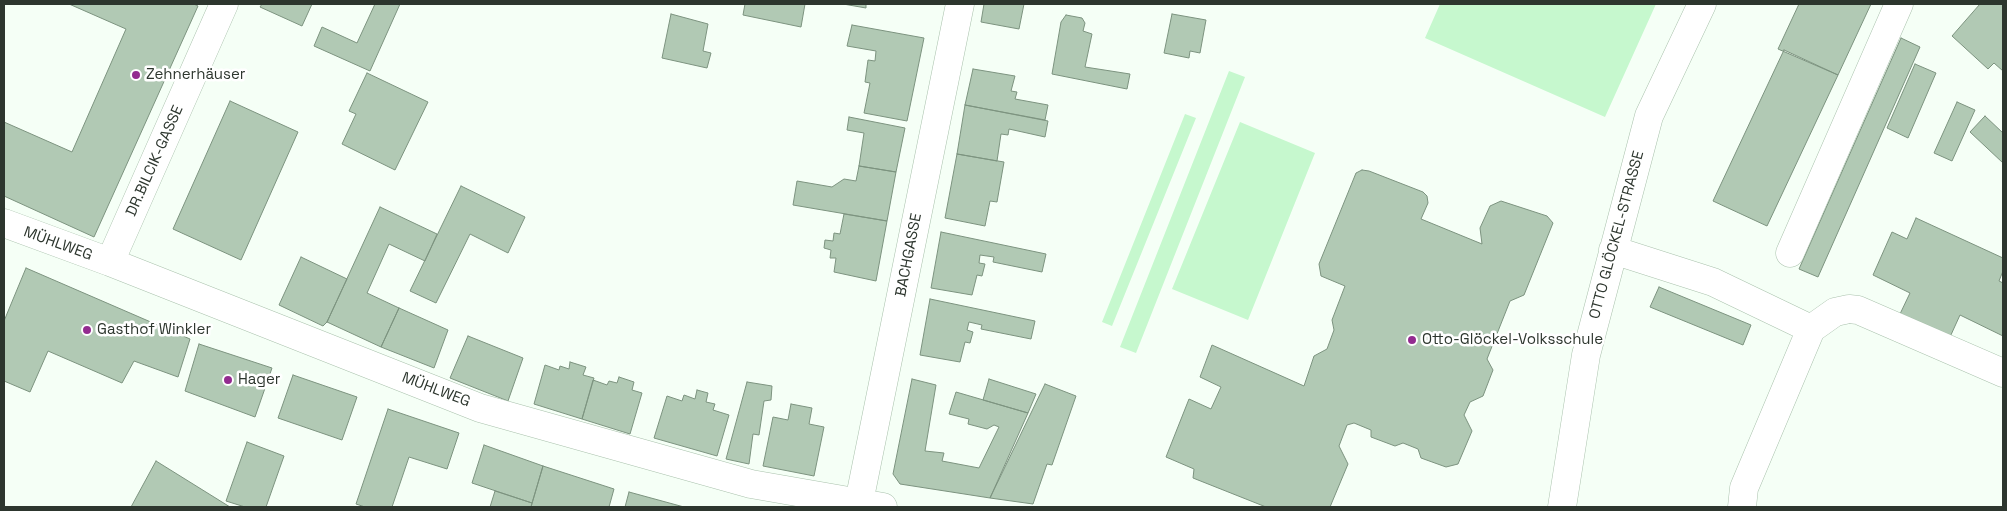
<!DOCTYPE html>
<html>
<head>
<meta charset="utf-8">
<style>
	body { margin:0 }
	#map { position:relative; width:2007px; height:511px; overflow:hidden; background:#f5fff6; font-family:"Space Grotesk",sans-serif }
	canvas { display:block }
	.frame { position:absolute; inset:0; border:5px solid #2d362e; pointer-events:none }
</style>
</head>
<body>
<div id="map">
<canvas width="2007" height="511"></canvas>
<div class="frame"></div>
</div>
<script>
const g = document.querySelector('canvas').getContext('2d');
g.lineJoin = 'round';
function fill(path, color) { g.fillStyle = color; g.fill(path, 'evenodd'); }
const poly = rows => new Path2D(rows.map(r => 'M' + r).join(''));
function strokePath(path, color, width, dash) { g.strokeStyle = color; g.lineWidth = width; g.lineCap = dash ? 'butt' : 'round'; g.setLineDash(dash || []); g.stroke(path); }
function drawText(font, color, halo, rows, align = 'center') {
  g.font = font + ' "Space Grotesk",sans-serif'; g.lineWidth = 5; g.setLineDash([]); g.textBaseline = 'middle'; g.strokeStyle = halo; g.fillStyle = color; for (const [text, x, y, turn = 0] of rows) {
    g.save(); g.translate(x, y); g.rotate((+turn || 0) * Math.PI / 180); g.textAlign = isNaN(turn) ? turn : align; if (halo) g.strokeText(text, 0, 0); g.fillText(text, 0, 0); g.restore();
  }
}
const green = poly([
	[1440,4,1656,4,1605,117,1425,38],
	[1229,71,1245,77,1136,353,1120,347],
	[1185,114,1196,118,1112,326,1102,322],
	[1240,122,1315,153,1248,320,1172,289]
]);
const building = poly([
	[69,4,194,4,198,6,94,237,4,196,4,122,72,152,126,29,69,4],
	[262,4,312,4,302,26,260,7,262,4],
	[375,4,400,4,370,71,314,46,322,27,357,43,375,4],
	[745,4,805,4,801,27,743,15,745,4],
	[843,4,866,4,866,8,843,4],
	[984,4,1024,4,1019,29,981,22,984,4],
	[1799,4,1871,4,1838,75,1778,49,1799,4],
	[1980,4,2003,4,2003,71,1994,63,1988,69,1952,36,1980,4],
	[671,14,708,24,703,51,711,53,707,68,662,58,671,14],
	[1172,14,1206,20,1200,53,1190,51,1189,58,1164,53,1172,14],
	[1066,15,1082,18,1085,23,1083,31,1092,34,1085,67,1130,74,1127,89,1052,74,1061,22,1066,15],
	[852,25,924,38,907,121,864,113,870,83,865,82,868,60,875,61,876,51,847,46,852,25],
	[1901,38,1920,47,1818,277,1799,269,1901,38],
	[1784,50,1838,75,1767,226,1713,201,1784,50],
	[1915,64,1936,73,1908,138,1887,128,1915,64],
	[973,69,1015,76,1011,91,1017,92,1015,99,1048,105,1045,120,965,105,973,69],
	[367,73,428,102,395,170,342,144,356,114,349,111,367,73],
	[230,101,298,132,241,260,173,229,230,101],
	[1957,102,1975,110,1952,161,1934,153,1957,102],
	[965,105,1048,121,1045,137,1009,129,1008,135,1001,134,997,161,957,154,965,105],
	[1985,116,2003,133,2003,163,1970,132,1985,116],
	[849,117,905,128,896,172,859,166,864,133,847,130,849,117],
	[957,154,1004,162,997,202,990,201,985,226,945,218,957,154],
	[859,166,896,172,887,221,793,205,797,181,832,187,844,179,856,181,859,166],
	[1362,170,1369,171,1423,192,1427,196,1428,203,1421,219,1482,244,1480,228,1490,206,1501,201,1547,216,1553,223,1524,295,1510,301,1487,359,1493,370,1483,396,1470,402,1464,415,1472,431,1458,464,1446,467,1421,458,1418,449,1403,443,1395,446,1371,437,1371,430,1354,423,1347,425,1339,446,1348,464,1330,507,1266,507,1193,478,1194,469,1166,457,1189,399,1211,409,1221,387,1200,377,1212,345,1304,386,1314,356,1327,349,1334,330,1332,320,1345,286,1321,276,1319,264,1356,173,1362,170],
	[461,186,525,217,508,253,470,234,436,303,410,291,461,186],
	[380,207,437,234,425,261,389,244,367,293,399,308,381,347,327,322,380,207],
	[844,214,887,221,876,281,834,272,836,258,830,258,831,250,824,248,825,240,833,241,834,233,840,234,844,214],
	[1916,218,2003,258,2003,271,1999,281,2003,283,2003,336,1960,315,1950,337,1900,314,1910,293,1873,275,1892,232,1907,239,1916,218],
	[941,232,1046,254,1042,272,993,262,994,257,980,255,979,263,985,264,982,276,977,275,972,295,931,288,941,232],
	[301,257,347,279,327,322,323,326,279,305,301,257],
	[26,268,190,339,178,377,134,361,122,383,48,351,30,392,4,381,4,321,26,268],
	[1659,287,1751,325,1743,345,1650,307,1659,287],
	[930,299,1035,321,1031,339,981,329,982,325,969,322,967,330,973,332,970,343,965,342,960,362,920,355,930,299],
	[399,308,448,330,434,368,381,347,399,308],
	[468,336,523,358,508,401,450,378,468,336],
	[199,344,272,368,255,417,185,391,199,344],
	[570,362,586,367,583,375,594,378,582,419,534,404,545,365,559,370,560,366,569,369,570,362],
	[293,375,357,397,342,440,278,418,293,375],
	[619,377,634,382,632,390,642,393,630,434,582,419,593,380,607,385,609,381,617,383,619,377],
	[912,379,936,385,925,451,944,453,942,461,979,468,999,427,994,425,987,429,968,424,969,419,949,414,956,392,1028,413,990,498,900,484,893,474,912,379],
	[989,379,1036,394,1028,413,983,400,989,379],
	[747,382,772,386,771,400,764,401,759,435,753,434,749,464,726,459,747,382],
	[1045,384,1076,396,1052,465,1047,464,1033,504,990,498,1045,384],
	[697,390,708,393,706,402,715,404,713,410,729,415,717,456,654,438,667,396,682,401,684,395,695,399,697,390],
	[791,404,812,408,809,424,824,427,814,476,763,466,773,417,788,420,791,404],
	[388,409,459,433,447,469,409,457,392,507,365,507,356,504,388,409],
	[247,442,284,456,266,507,245,507,226,501,247,442],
	[484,445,543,466,532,503,472,483,484,445],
	[156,461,230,507,131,507,156,461],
	[543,466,614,489,609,507,531,507,543,466],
	[495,491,532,503,531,507,490,507,495,491],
	[629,492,684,507,625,507,629,492]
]);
const street = poly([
	[4,223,110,262,480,408,751,484,883,507],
	[1613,250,1713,282,1811,329],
	[1790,253,1899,4],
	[110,262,224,4],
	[858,507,960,4],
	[1562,507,1586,355,1649,116,1702,4],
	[1742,507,1744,488,1811,329,1835,312,1849,309,1858,310,2003,373]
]);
const markers = [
	[136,75,5,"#932b90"],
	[87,330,5,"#932b90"],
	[1412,340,5,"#932b90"],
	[228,380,5,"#932b90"]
];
const poiNames = [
	["Zehnerhäuser",146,75],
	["Gasthof Winkler",97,330],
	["Otto-Glöckel-Volksschule",1422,340],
	["Hager",238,380]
];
const streetNames = [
	["DR.BILCIK-GASSE",155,161,-66],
	["OTTO GLÖCKEL-STRASSE",1617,235,-75],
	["MÜHLWEG",58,244,20],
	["BACHGASSE",909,255,-79],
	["MÜHLWEG",436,390,21]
];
fill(green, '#c6f8ce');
fill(building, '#b1c9b4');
strokePath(building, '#7c937f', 1);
strokePath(street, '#aac2ad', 29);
strokePath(street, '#fff', 28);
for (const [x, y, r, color] of markers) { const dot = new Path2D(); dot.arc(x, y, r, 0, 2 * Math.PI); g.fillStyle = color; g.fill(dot); strokePath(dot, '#fff', 2); }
drawText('15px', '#2d362e', '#fff', poiNames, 'left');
drawText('15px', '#2d362e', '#fff', streetNames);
</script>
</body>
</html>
